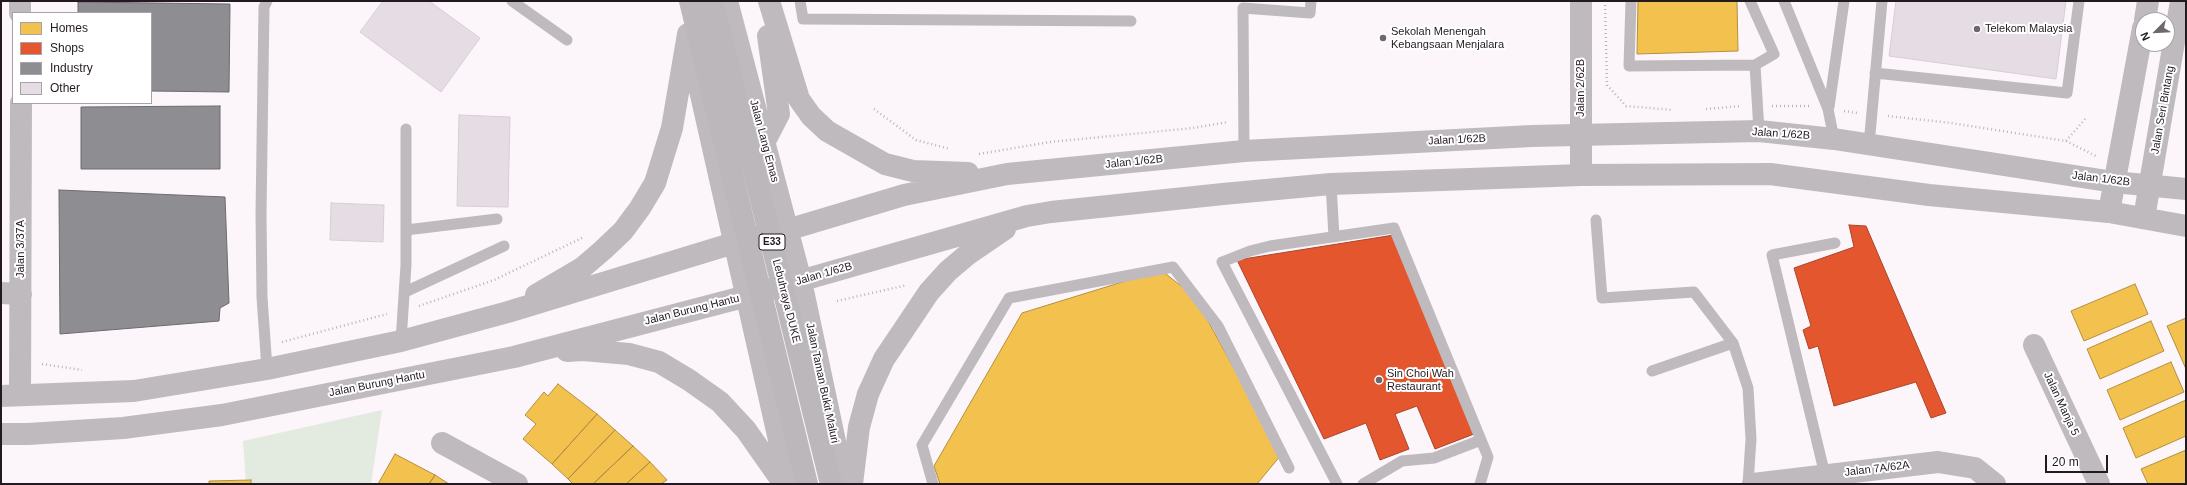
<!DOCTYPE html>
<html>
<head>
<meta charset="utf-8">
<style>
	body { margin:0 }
	#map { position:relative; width:2187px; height:485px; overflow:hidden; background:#fcf6fb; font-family:Arial,sans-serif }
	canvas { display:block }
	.frame { position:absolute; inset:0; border:2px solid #221a20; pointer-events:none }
	.legend { position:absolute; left:12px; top:12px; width:140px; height:92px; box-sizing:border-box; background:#fff; border:1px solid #a7a3a6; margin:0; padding:5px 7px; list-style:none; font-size:12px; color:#221a20 }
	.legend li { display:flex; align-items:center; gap:8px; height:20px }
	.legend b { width:20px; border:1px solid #a7a3a6 }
	.north { position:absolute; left:2135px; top:12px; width:40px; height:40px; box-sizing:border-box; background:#fff; border:1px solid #a7a3a6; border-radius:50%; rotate:246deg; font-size:11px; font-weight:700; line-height:16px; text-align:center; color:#221a20 }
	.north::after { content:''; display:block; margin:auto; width:14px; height:18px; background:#6e676d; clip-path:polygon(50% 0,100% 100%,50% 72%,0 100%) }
	.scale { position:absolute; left:2045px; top:455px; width:63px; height:18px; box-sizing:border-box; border:2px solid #221a20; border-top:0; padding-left:5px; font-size:12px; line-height:14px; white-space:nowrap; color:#221a20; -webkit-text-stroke:3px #fff; paint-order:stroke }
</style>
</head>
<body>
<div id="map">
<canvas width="2187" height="485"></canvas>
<div class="frame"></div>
<ul class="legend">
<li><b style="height:11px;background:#f2c14e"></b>Homes</li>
<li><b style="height:11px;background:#e4572e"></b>Shops</li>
<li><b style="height:11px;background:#8d8d92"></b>Industry</li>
<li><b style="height:11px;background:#e5dde3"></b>Other</li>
</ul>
<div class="north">N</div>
<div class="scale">20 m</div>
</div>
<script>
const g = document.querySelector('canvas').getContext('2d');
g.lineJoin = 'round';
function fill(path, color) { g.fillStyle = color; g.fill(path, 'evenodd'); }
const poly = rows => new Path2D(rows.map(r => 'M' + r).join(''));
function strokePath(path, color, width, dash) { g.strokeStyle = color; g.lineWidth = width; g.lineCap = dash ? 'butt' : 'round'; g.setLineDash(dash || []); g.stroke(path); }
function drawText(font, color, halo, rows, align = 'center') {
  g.font = font + ' Arial,sans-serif'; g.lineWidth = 4; g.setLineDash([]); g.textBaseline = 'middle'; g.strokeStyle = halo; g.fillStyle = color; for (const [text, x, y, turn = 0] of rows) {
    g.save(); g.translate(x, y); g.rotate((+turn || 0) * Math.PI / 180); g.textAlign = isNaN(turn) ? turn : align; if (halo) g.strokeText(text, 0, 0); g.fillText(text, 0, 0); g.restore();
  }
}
const green = poly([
	[382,410,371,484,246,484,243,441]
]);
const homes = poly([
	[1638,1,1737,1,1738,51,1637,54,1638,1],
	[1161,270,1195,297,1281,455,1257,484,940,484,934,466,1022,313,1161,270],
	[2135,284,2148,314,2084,341,2071,311,2135,284],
	[2186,318,2186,369,2167,326,2186,318],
	[2151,321,2164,351,2100,379,2087,349,2151,321],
	[2171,362,2184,392,2120,420,2107,390,2171,362],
	[558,384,597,414,552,464,523,439,536,424,525,415,544,392,548,396,558,384],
	[2186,400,2186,436,2136,458,2123,428,2186,400],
	[597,414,615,430,568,479,552,464,597,414],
	[615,430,633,446,593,484,573,484,568,479,615,430],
	[633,446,650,462,626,484,593,484,633,446],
	[2186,450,2186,484,2148,484,2141,469,2186,450],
	[395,454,435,475,429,484,378,484,395,454],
	[650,462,667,480,661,484,626,484,650,462],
	[435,475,449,484,429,484,435,475],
	[251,480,251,484,209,484,209,481,251,480]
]);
const shops = poly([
	[1849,225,1866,226,1946,413,1931,418,1916,382,1834,406,1818,346,1809,349,1803,330,1811,326,1794,268,1854,247,1849,225],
	[1394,235,1474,434,1435,449,1417,406,1395,414,1409,449,1380,460,1366,423,1324,439,1237,260,1394,235]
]);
const industry = poly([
	[78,2,230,4,229,92,151,91,151,13,78,13,78,2],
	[220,106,220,169,81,169,81,107,220,106],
	[59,190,225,197,229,303,220,308,219,321,60,334,59,190]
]);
const building = poly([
	[383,1,429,1,480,38,441,92,360,32,383,1],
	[1896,1,2066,1,2056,79,1889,56,1896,1],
	[459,115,510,117,508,207,457,206,459,115],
	[331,203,384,205,383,242,330,240,331,203]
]);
const path = poly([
	[1605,1,1607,85,1626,106,1673,110],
	[1772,106,1809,106],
	[874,109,916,140,950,149],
	[1706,109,1741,106],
	[1844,111,1857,113],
	[1888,116,1951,123,2066,141,2086,118],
	[2066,141,2096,156],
	[979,154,1050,142,1193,128,1228,122],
	[837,301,907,285],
	[419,306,494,280,584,237],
	[282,342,387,314],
	[42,364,82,370]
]);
const service = poly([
	[267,1,264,7,261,214,262,297,267,369],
	[512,1,567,40],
	[800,1,803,19,1131,21],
	[1631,1,1629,66,1755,65,1774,54,1750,1],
	[1784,1,1828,109,1834,139],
	[1755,65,1759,131],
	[1875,73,2067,93,2079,1],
	[1829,107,1844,1],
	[1869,145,1882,1],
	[1244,151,1243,8,1310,13,1311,1],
	[1331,184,1334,237],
	[1596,220,1602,298,1694,292,1733,343,1748,388,1751,439,1748,484],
	[406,230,497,219],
	[405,292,504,246],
	[401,341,406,265,406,129],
	[1652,371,1733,343],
	[1825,475,1772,255,1835,243],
	[933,484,922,445,1009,298,1173,267,1218,326,1289,468],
	[1337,484,1222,262,1250,251,1270,246,1394,228,1488,457,1480,484],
	[1363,484,1402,461,1434,458,1481,440]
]);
const minor = poly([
	[20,1,20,13],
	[1581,1,1581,175],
	[1,293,21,294],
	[2034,345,2099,484],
	[20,395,21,103],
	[442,443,517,484],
	[1753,484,1938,462,1975,468,1995,484]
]);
const tertiary = poly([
	[2145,20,2148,1],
	[2109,212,2143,28],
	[2144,218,2181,1]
]);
const secondary = poly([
	[727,1,801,281,844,484],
	[769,1,799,99,811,116,827,131,885,164,913,171,968,173],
	[692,55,789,484],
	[765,141,779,114,768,36],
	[536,295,582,268,603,250,623,231,640,208,655,183,672,128,688,34],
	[567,351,583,350,629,354,659,362,689,380,720,402,746,430,784,484],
	[1,396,134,391,267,369,401,341,508,312,734,243,787,230,904,195,1007,174,1244,151,1532,136,1759,131,1834,139,2114,182,2186,189],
	[1,434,28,434,123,428,222,415,514,357,747,296,1027,216,1051,212,1223,194,1331,184,1581,175,1770,174,1929,195,2109,212,2186,226],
	[852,484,859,427,868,394,884,359,929,292,948,271,967,255,1005,229]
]);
const motorwayBridge = poly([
	[690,1,807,484],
	[712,1,831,484]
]);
const markers = [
	[1977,29,4,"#6e676d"],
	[1383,38,4,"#6e676d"],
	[1379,380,4,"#6e676d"]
];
const shields = [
	[772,242,26]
];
const shieldNames = [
	["E33",772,242]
];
const poiNames = [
	["Telekom Malaysia",1985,29],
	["Sekolah Menengah",1391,32],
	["Kebangsaan Menjalara",1391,45],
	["Sin Choi Wah",1387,374],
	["Restaurant",1387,387]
];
const streetNames = [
	["Jalan 2/62B",1581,88,-90],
	["Jalan Seri Bintang",2163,110,-80],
	["Jalan 1/62B",1781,134,4],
	["Jalan 1/62B",1457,140,-3],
	["Jalan Lang Emas",764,141,75],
	["Jalan 1/62B",1134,162,-6],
	["Jalan 1/62B",2101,179,7],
	["Jalan 3/37A",21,249,-90],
	["Jalan 1/62B",824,274,-16],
	["Lebuhraya DUKE",786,301,76],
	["Jalan Burung Hantu",692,310,-14],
	["Jalan Taman Bukit Maluri",822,383,78],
	["Jalan Burung Hantu",377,384,-11],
	["Jalan Manja 5",2061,404,65],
	["Jalan 7A/62A",1877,469,-7]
];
fill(green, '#e3ebe0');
fill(homes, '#f2c14e');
strokePath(homes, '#b48f40', 1);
fill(shops, '#e4572e');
strokePath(shops, '#aa452a', 1);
fill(industry, '#8d8d92');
strokePath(industry, '#6d6a70', 1);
fill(building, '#e5dde3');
strokePath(building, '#d6ced4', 1);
strokePath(path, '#b9b5b8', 2.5, [1, 3]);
strokePath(service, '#bfbabe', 11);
strokePath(minor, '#bfbabe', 22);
strokePath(tertiary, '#bfbabe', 22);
strokePath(secondary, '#bfbabe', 22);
strokePath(motorwayBridge, '#bcb7bb', 22);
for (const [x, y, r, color] of markers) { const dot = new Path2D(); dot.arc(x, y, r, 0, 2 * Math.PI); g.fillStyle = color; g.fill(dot); strokePath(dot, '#fff', 1.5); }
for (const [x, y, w] of shields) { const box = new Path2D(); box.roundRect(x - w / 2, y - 8, w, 16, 3); g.fillStyle = '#fff'; g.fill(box); strokePath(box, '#221a20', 1); }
drawText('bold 10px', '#221a20', null, shieldNames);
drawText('11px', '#221a20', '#fff', poiNames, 'left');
drawText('11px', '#221a20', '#fff', streetNames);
</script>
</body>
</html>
